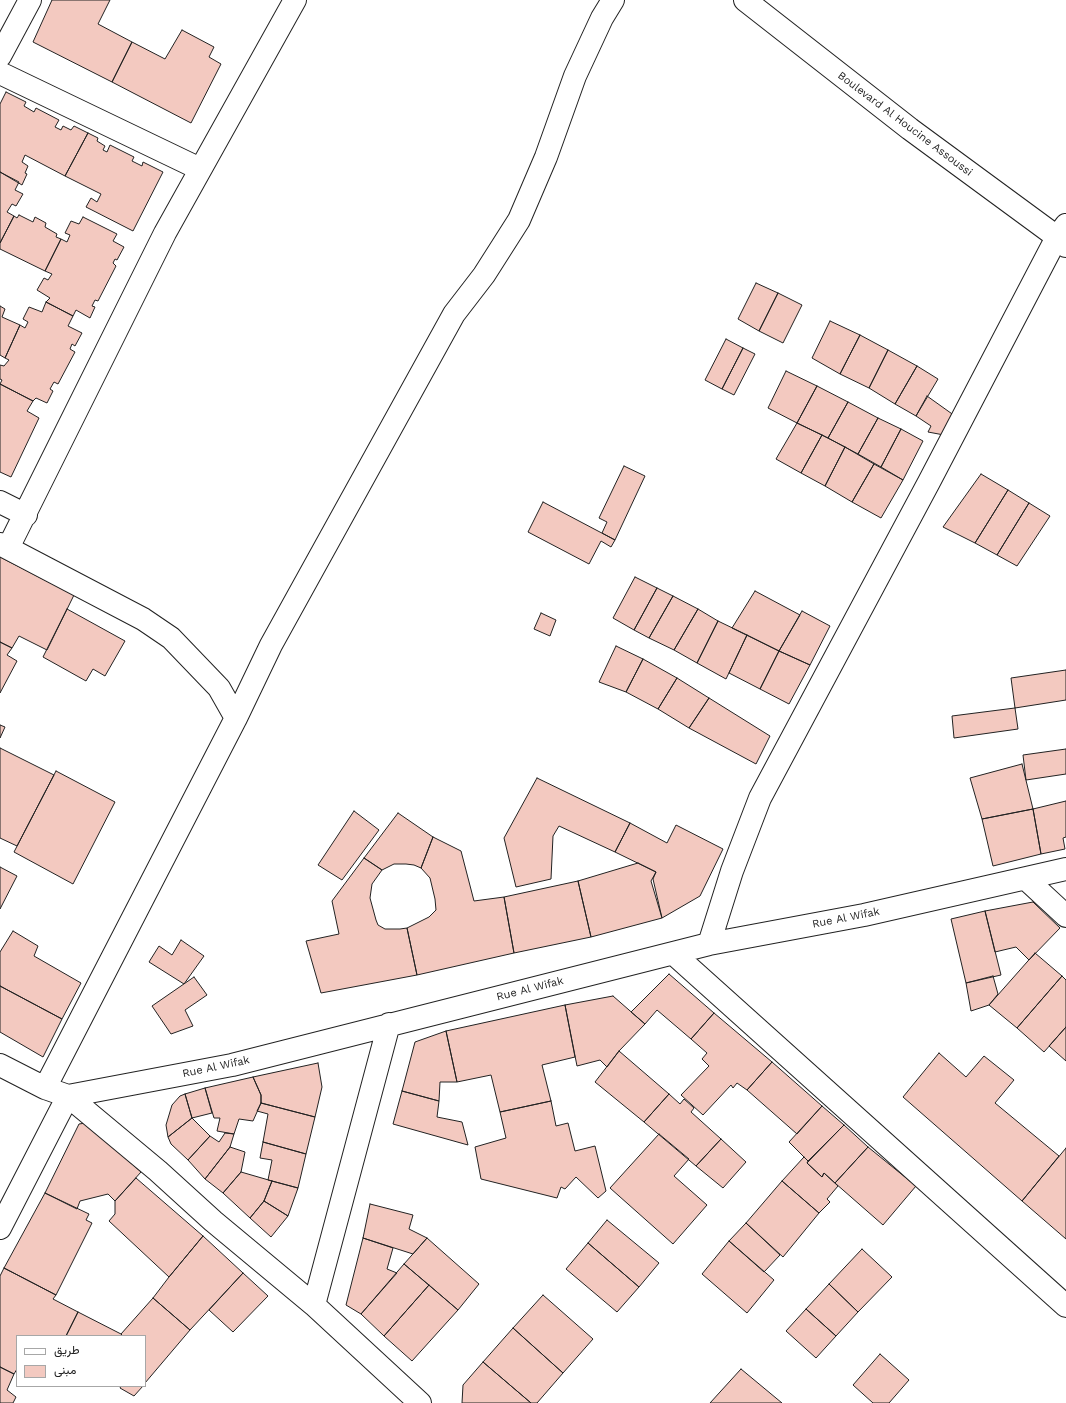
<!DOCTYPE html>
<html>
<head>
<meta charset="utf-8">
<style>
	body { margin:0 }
	#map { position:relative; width:1066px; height:1403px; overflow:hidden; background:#fff; font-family:"Work Sans",Vazirmatn,sans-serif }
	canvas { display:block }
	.legend { position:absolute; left:16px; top:1335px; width:130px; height:52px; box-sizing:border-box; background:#fff; border:1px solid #a7a7a7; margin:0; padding:5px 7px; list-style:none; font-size:12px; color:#222 }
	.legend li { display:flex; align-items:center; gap:8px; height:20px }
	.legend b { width:20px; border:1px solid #a7a7a7 }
</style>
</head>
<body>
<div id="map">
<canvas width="1066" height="1403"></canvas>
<ul class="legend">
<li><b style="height:5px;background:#fff"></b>طريق</li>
<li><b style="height:11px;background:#f3c9c0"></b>مبنى</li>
</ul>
</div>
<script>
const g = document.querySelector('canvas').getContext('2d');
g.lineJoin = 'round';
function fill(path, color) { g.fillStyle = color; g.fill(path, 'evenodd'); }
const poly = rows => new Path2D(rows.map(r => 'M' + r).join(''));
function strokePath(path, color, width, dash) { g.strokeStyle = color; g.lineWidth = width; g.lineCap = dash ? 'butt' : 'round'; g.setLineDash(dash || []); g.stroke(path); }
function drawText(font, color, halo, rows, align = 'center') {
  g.font = font + ' "Work Sans",sans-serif'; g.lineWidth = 3; g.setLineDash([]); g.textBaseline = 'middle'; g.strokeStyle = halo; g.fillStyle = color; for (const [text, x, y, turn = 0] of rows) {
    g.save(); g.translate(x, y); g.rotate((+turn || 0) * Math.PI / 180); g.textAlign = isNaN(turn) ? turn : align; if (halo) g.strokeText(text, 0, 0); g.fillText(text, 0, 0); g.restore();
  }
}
const building = poly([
	[52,0,110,0,98,24,132,42,112,82,33,42,52,0],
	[182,30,214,47,209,57,221,64,191,123,112,82,132,42,165,59,182,30],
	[6,92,26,102,24,106,34,112,36,108,59,120,55,127,61,130,63,126,71,130,74,126,88,133,65,176,25,155,22,162,28,166,25,173,27,174,22,185,0,172,0,104,6,92],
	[88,133,98,138,97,141,105,146,103,150,107,152,110,145,134,157,132,161,142,166,143,162,163,172,133,231,86,207,91,198,97,202,101,194,65,176,88,133],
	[0,172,19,182,15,190,23,194,16,206,12,204,7,212,14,216,0,243,0,172],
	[19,215,33,222,35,217,46,223,45,227,57,234,56,237,61,239,45,271,0,249,0,243,14,216,17,218,19,215],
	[83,217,117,234,113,241,124,247,117,260,115,259,113,263,116,266,98,301,95,300,92,306,95,307,90,318,76,310,73,316,46,302,50,298,37,290,44,278,48,280,52,274,45,271,61,239,67,242,70,235,65,233,71,221,79,224,83,217],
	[756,283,778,293,759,331,738,319,756,283],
	[778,293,802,305,783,343,759,331,778,293],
	[46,302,73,316,68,326,82,333,75,346,72,344,70,349,75,352,58,384,54,382,50,389,53,391,47,403,36,398,33,401,0,384,2,380,0,379,0,365,4,366,9,360,5,358,20,325,25,328,28,322,23,319,29,307,42,312,46,302],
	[0,306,5,309,2,317,20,325,5,358,0,355,0,306],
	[830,321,860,335,840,374,812,358,830,321],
	[860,335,888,350,869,388,840,374,860,335],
	[726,339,743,348,722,389,705,380,726,339],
	[743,348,755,354,734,395,722,389,743,348],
	[888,350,917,366,895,404,869,388,888,350],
	[917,366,938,379,916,416,895,404,917,366],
	[786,371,817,386,797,423,768,408,786,371],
	[0,384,33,401,27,411,39,418,11,477,0,472,0,384],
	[817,386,848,402,828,438,797,423,817,386],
	[927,396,955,416,944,435,928,432,931,426,916,416,927,396],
	[848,402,878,418,858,454,828,438,848,402],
	[878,418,901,429,881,467,858,454,878,418],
	[797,423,822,435,801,473,776,459,797,423],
	[901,429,923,441,903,480,881,467,901,429],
	[822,435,845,447,825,486,801,473,822,435],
	[845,447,874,464,852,502,825,486,845,447],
	[874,464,903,480,881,518,852,502,874,464],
	[624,466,645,476,615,540,602,533,607,522,599,518,624,466],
	[981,474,1008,490,975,543,943,527,981,474],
	[1008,490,1029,503,997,555,975,543,1008,490],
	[543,502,615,540,611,547,601,541,589,564,528,532,543,502],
	[1029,503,1050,516,1017,566,997,555,1029,503],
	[0,557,74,595,47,650,19,636,12,648,0,642,0,557],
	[635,577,657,588,634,630,613,618,635,577],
	[657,588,673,596,649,638,634,630,657,588],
	[755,591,800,615,779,651,732,628,755,591],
	[673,596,698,609,674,650,649,638,673,596],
	[67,609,125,641,105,676,93,669,86,681,43,657,67,609],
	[698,609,718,621,697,663,674,650,698,609],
	[802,611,830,626,810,665,779,651,802,611],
	[541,613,556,620,550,636,534,629,541,613],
	[718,621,747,635,726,679,697,663,718,621],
	[747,635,779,651,760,689,729,673,747,635],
	[0,642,12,648,7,655,17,661,0,693,0,642],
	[616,646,643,659,626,692,599,682,616,646],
	[779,651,810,665,789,704,760,689,779,651],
	[643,659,677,678,658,709,626,692,643,659],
	[1066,670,1066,700,1015,708,1011,678,1066,670],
	[677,678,709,698,689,728,658,709,677,678],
	[709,698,770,736,756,764,689,728,709,698],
	[1015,708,1018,729,954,738,952,716,1015,708],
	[0,725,5,727,0,738,0,725],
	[0,748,54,775,17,846,0,838,0,748],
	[1066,749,1066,774,1026,780,1023,755,1066,749],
	[1022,764,1033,809,982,819,970,778,1022,764],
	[56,771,115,802,73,884,14,852,56,771],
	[537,778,630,823,615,852,559,826,553,836,551,879,516,887,504,838,537,778],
	[1066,801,1066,837,1063,838,1065,849,1041,854,1033,809,1066,801],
	[1033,809,1041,854,993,866,982,819,1033,809],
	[354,811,379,830,342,880,318,865,354,811],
	[398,813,433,837,421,868,414,865,406,864,394,864,382,870,364,858,398,813],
	[630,823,667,843,676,825,723,849,700,896,662,918,653,879,656,872,615,852,630,823],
	[433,837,461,851,474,901,504,897,514,953,417,975,407,928,429,917,436,910,435,899,430,878,421,868,433,837],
	[364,858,382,870,372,884,370,898,376,920,378,925,385,929,400,929,407,928,417,975,321,993,306,941,339,934,332,901,364,858],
	[638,863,656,872,651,881,662,918,591,937,578,881,638,863],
	[0,867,17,876,0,909,0,867],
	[578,881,591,937,514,953,504,897,578,881],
	[1033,902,1060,928,1029,960,1016,947,995,952,985,911,1033,902],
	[985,911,1001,975,966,983,951,919,985,911],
	[13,931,38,946,34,956,81,983,62,1019,0,986,0,952,13,931],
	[181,940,204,956,184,984,149,962,159,946,172,955,181,940],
	[1035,953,1062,976,1017,1028,989,1005,1035,953],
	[669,974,714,1013,691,1039,657,1010,645,1024,631,1012,669,974],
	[993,976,998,994,989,1005,971,1011,966,983,993,976],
	[1062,976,1066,980,1066,1027,1044,1052,1017,1028,1062,976],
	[194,977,207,995,185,1010,193,1026,171,1034,152,1006,194,977],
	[0,986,62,1019,43,1057,0,1032,0,986],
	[613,996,645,1024,619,1051,607,1067,600,1060,577,1066,565,1005,613,996],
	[565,1005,575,1057,542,1065,551,1101,500,1112,491,1075,457,1082,446,1031,565,1005],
	[714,1013,772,1062,747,1090,737,1083,733,1088,731,1085,703,1115,681,1095,709,1066,702,1059,707,1053,691,1039,714,1013],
	[1066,1027,1066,1061,1049,1046,1066,1027],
	[446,1031,457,1082,440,1082,439,1101,402,1091,415,1042,446,1031],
	[619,1051,669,1094,644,1122,595,1082,619,1051],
	[939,1053,966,1077,984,1056,1014,1080,995,1103,1059,1156,1022,1201,903,1097,939,1053],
	[772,1062,822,1106,797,1134,747,1090,772,1062],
	[318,1063,322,1087,315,1117,261,1103,261,1095,253,1077,318,1063],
	[253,1077,261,1095,261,1103,253,1121,239,1119,234,1134,217,1131,220,1118,214,1118,205,1088,253,1077],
	[205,1088,212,1113,192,1118,185,1094,205,1088],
	[402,1091,439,1101,437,1117,462,1122,468,1145,393,1124,402,1091],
	[185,1094,192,1118,168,1137,166,1125,172,1105,180,1096,185,1094],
	[669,1094,680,1104,684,1099,694,1108,691,1112,721,1139,696,1166,644,1122,669,1094],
	[551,1101,556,1126,568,1123,575,1151,595,1146,606,1191,598,1198,576,1177,565,1189,561,1187,557,1198,481,1179,475,1147,506,1138,500,1112,551,1101],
	[261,1103,315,1117,306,1154,263,1142,268,1114,257,1111,261,1103],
	[822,1106,844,1125,808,1161,789,1142,822,1106],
	[192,1118,210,1136,188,1160,171,1144,168,1137,192,1118],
	[86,1123,141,1172,115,1201,108,1194,80,1201,77,1209,45,1193,79,1124,86,1123],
	[844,1125,868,1147,835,1183,824,1173,822,1177,807,1163,844,1125],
	[225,1133,234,1134,230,1147,205,1179,188,1160,210,1136,219,1142,225,1133],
	[659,1134,689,1159,674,1176,707,1205,673,1244,610,1188,659,1134],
	[721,1139,746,1162,723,1188,696,1166,721,1139],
	[263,1142,306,1154,298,1188,268,1180,272,1160,260,1158,263,1142],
	[230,1147,245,1152,241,1172,223,1193,205,1179,230,1147],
	[868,1147,916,1186,883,1225,835,1183,868,1147],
	[1066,1148,1066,1239,1022,1201,1066,1148],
	[804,1157,808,1161,807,1163,822,1177,824,1173,838,1186,827,1199,830,1202,819,1213,782,1181,804,1157],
	[241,1172,272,1181,264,1201,250,1218,223,1193,241,1172],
	[136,1178,203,1236,169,1277,109,1221,115,1214,115,1201,136,1178],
	[272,1181,298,1188,288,1216,264,1201,272,1181],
	[782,1181,819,1213,783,1257,746,1223,782,1181],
	[45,1193,89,1214,86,1220,92,1223,56,1295,4,1268,45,1193],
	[264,1201,288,1216,271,1237,250,1218,264,1201],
	[370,1204,413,1215,409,1229,427,1238,413,1254,363,1238,370,1204],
	[607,1220,659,1263,639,1287,588,1243,607,1220],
	[746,1223,780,1255,764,1272,729,1241,746,1223],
	[203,1236,243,1273,190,1330,153,1298,169,1277,203,1236],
	[363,1238,393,1248,387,1269,397,1273,361,1314,346,1305,363,1238],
	[427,1238,479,1284,458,1310,404,1264,427,1238],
	[729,1241,774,1280,747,1313,702,1274,729,1241],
	[588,1243,639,1287,617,1312,566,1269,588,1243],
	[862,1249,892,1277,858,1312,829,1284,862,1249],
	[404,1264,429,1285,384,1336,361,1314,404,1264],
	[4,1268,56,1295,53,1299,78,1312,66,1336,17,1336,17,1369,14,1374,0,1367,0,1276,4,1268],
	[243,1273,268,1296,233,1332,209,1310,243,1273],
	[829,1284,858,1312,836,1336,806,1309,829,1284],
	[429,1285,458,1310,412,1361,384,1336,429,1285],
	[543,1295,593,1339,563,1373,513,1328,543,1295],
	[153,1298,190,1330,145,1383,145,1336,123,1336,121,1334,153,1298],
	[806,1309,836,1336,816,1358,786,1331,806,1309],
	[78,1312,121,1334,123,1336,66,1336,78,1312],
	[513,1328,563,1373,537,1403,531,1403,483,1362,513,1328],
	[880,1354,909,1380,889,1403,873,1403,853,1385,880,1354],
	[483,1362,531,1403,462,1403,463,1385,483,1362],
	[0,1367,14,1374,7,1390,16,1397,13,1403,0,1403,0,1367],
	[741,1369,782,1403,710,1403,741,1369],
	[121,1386,143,1386,134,1396,120,1388,121,1386]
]);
const minor = poly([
	[0,56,30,0],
	[0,73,200,169],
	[0,502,26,515],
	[0,544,143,619,171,638,219,688,236,718],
	[8,548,165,233,295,0],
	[1026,879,1066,916],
	[709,944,732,871,760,798,929,482,1057,237,1066,225],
	[674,954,1066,1306],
	[0,1065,45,1088,68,1096,232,1065,709,944,864,915,1066,869],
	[45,1088,236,718,271,645,454,314,484,275,519,220,546,157,575,76,602,18,613,0],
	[0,1228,68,1096,158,1171,213,1221,314,1305,420,1403],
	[314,1305,389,1024]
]);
const tertiary = poly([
	[745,0,910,129,1057,237,1066,246]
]);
const streetNames = [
	["Boulevard Al Houcine Assoussi",905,124,37],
	["Rue Al Wifak",846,918,-11],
	["Rue Al Wifak",530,989,-14],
	["Rue Al Wifak",216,1067,-12]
];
fill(building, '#f3c9c0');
strokePath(building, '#222', 1);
strokePath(minor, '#222', 24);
strokePath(tertiary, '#222', 24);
strokePath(minor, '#fff', 22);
strokePath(tertiary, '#fff', 22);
drawText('11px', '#222', '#fff', streetNames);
</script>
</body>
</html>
